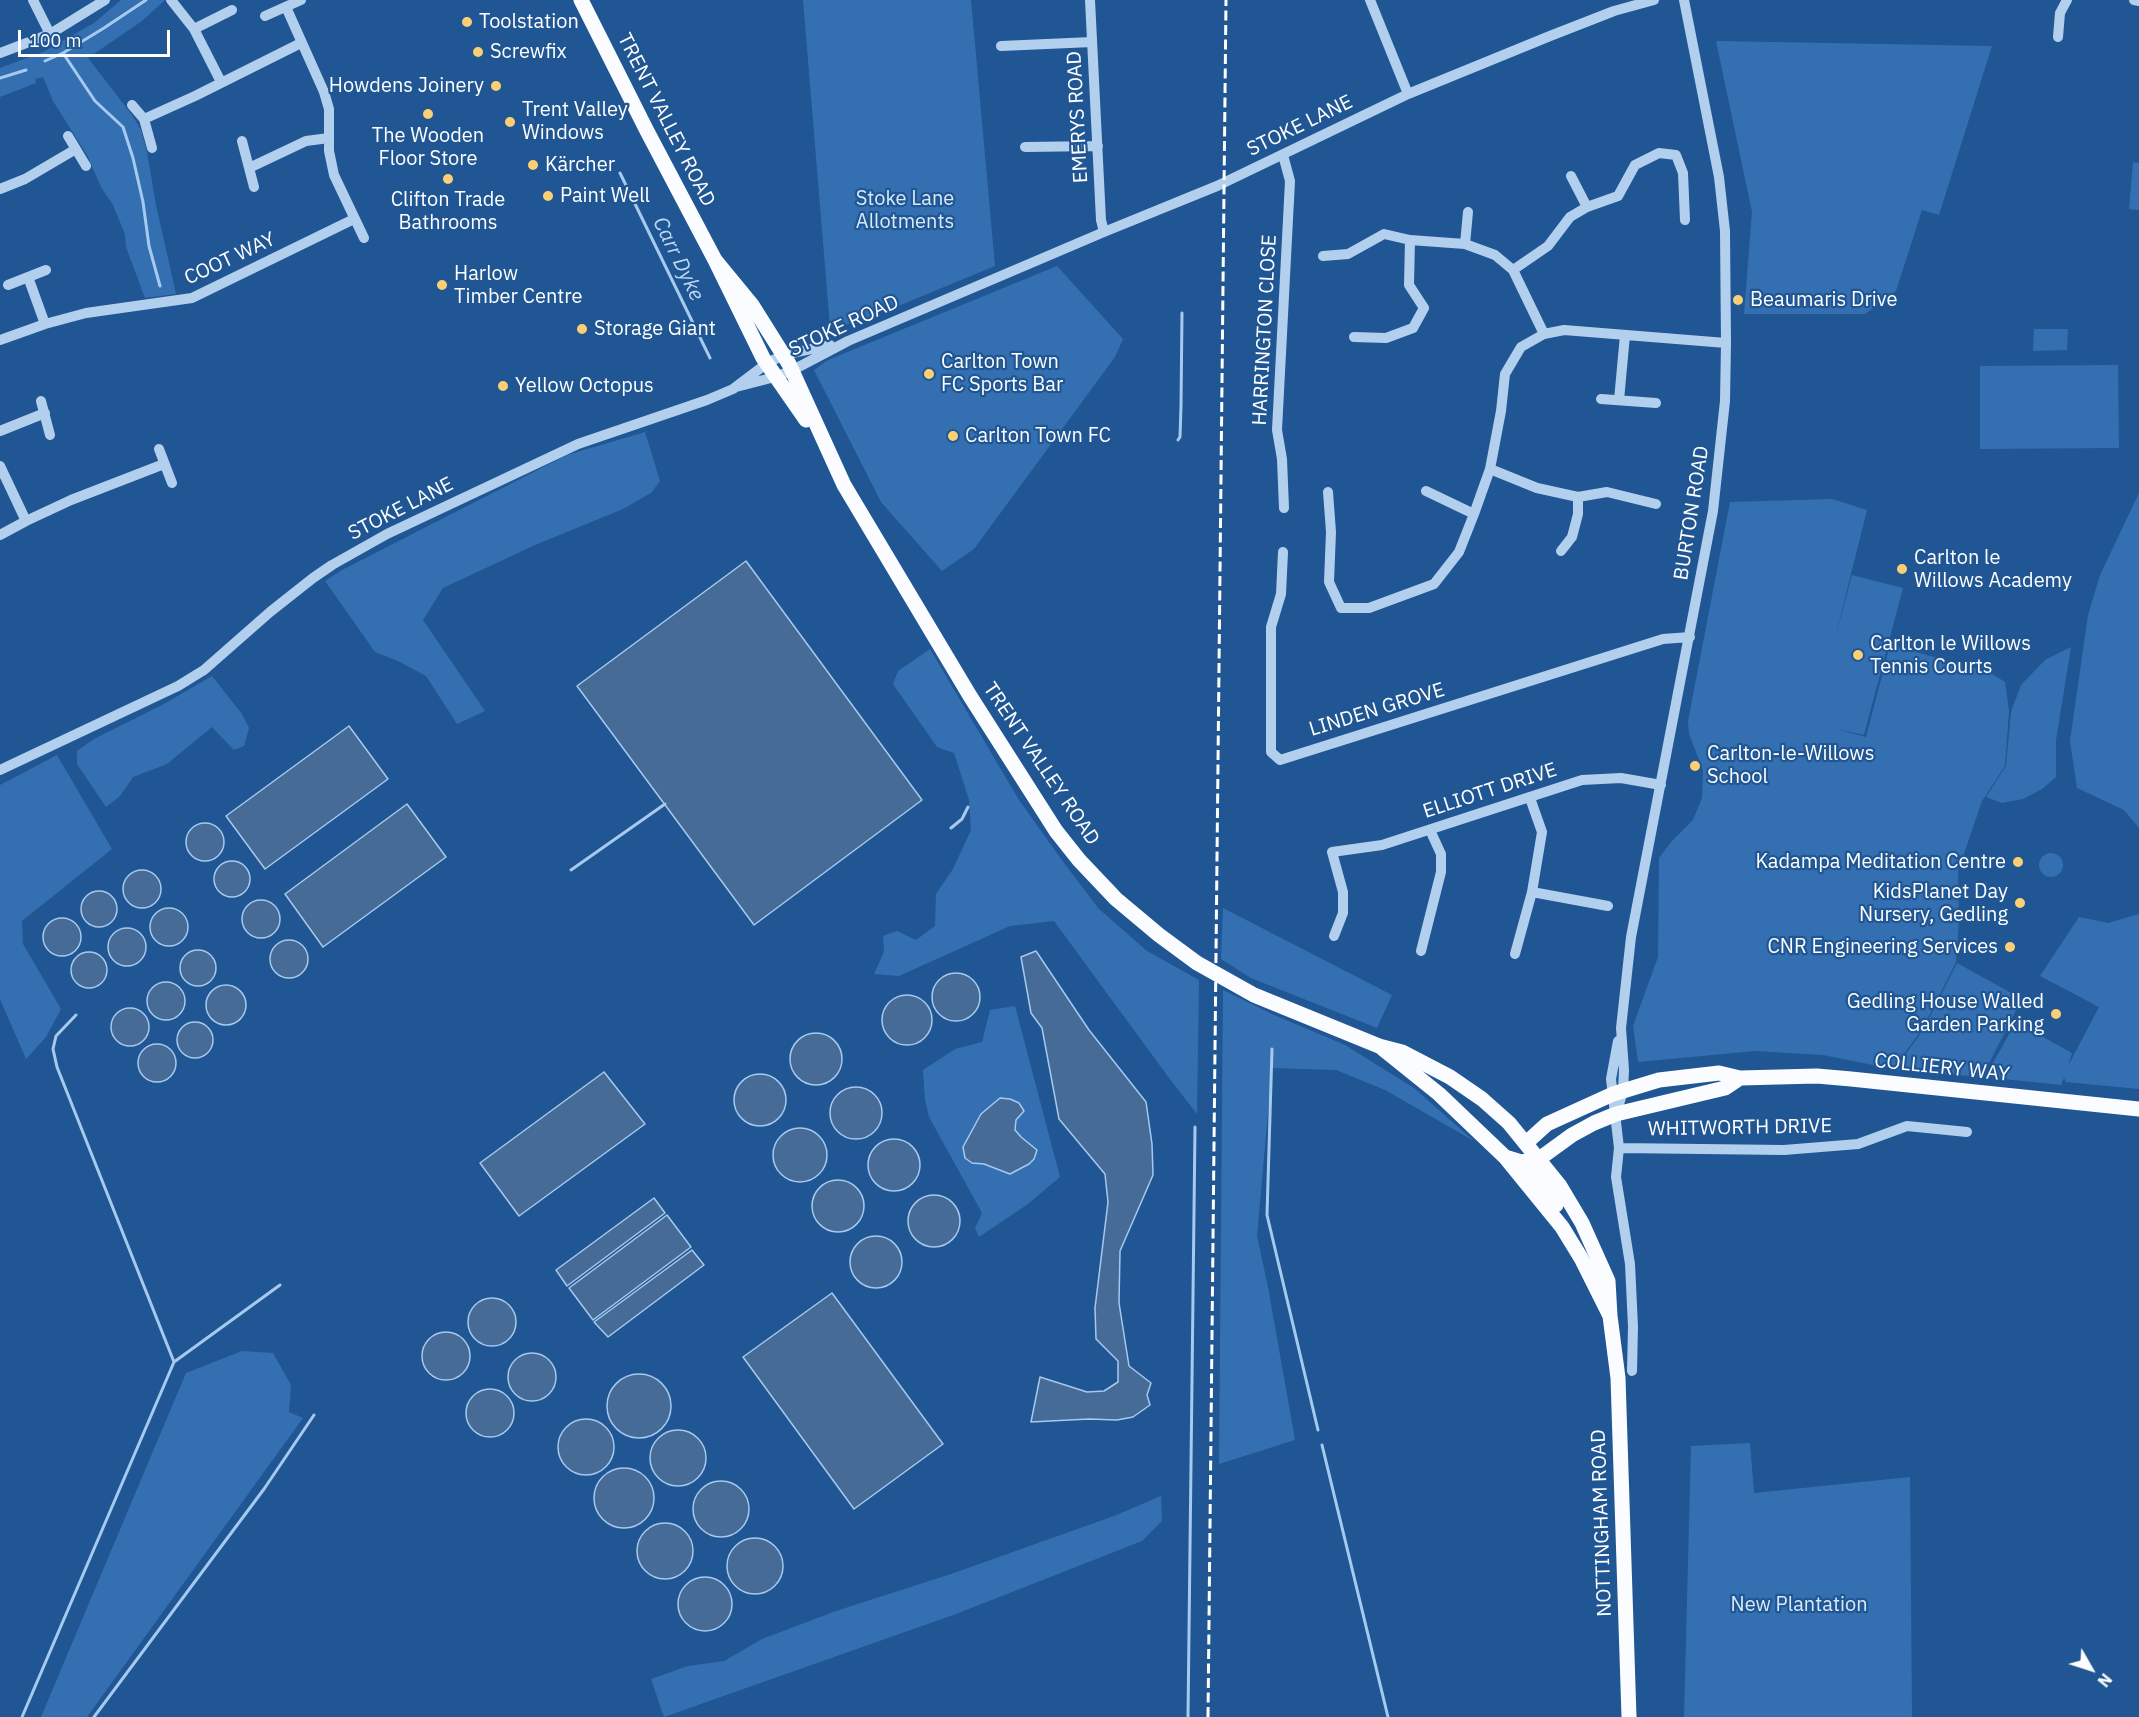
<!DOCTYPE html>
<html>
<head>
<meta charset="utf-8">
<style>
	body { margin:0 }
	#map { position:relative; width:2139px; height:1717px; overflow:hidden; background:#205693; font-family:"IBM Plex Sans",sans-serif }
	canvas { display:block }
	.north { position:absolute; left:2061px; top:1639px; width:60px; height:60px; -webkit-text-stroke:4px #205693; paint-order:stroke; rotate:129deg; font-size:16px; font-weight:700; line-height:24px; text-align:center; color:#fff }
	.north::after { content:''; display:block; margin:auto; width:21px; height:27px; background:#fff; clip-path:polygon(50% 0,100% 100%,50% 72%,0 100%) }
	.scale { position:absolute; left:18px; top:30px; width:152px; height:27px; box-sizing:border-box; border:3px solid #fff; border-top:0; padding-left:8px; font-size:18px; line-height:21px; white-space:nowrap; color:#fff; -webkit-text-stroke:4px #205693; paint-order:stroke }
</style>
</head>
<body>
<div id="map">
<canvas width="2139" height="1717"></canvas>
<div class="north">N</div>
<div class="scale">100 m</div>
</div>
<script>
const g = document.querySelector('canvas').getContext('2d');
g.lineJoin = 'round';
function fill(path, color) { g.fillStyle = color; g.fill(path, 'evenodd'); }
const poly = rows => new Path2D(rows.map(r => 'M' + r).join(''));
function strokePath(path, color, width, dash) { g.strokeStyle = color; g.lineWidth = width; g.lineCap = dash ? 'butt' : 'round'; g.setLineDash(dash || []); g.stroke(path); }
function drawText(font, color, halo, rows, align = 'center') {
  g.font = font + ' "IBM Plex Sans",sans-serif'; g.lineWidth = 4.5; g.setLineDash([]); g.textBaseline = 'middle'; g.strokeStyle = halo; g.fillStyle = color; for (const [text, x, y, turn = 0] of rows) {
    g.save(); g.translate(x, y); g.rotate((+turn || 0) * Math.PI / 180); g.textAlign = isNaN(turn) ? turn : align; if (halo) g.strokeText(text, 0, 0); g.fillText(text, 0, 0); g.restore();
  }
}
const green = poly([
	[121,0,165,0,142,21,88,58,132,115,141,130,147,152,156,205,176,294,145,298,126,247,125,234,112,203,102,189,87,155,53,101,43,77,35,79,36,83,0,97,0,68,43,52,94,23],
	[803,0,971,0,995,266,886,311,849,324,830,327],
	[1716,41,1992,46,1939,215,1922,210,1896,291,1865,314,1744,314,1752,212],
	[2133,162,2139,163,2139,210,2129,209],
	[1057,266,1123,339,1115,357,974,549,942,571,881,502,814,370,828,360],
	[2034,329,2068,329,2067,350,2033,351],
	[2118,365,2119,448,1980,449,1980,366],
	[645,432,660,481,651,493,623,509,535,545,443,588,423,620,485,711,457,724,426,676,398,661,375,652,325,581,342,570,567,455],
	[2139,493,2139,828,2124,810,2077,788,2070,741,2088,615,2100,575],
	[1832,499,1867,510,1834,642,1852,575,1903,588,1864,735,1835,729,1866,737,1890,645,1989,672,2005,682,2009,711,2005,766,1982,801,1958,871,1959,921,1956,962,1923,1028,1893,1069,1823,1055,1755,1051,1638,1062,1633,1026,1658,957,1659,858,1671,842,1693,820,1702,798,1703,770,1689,734,1688,721,1730,502],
	[2071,647,2056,740,2056,777,2042,789,2023,799,2002,803,1986,797,2006,766,2011,712,2021,685,2045,660],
	[930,649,1019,800,1064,863,1099,909,1147,951,1199,980,1197,1114,1169,1078,1054,921,1010,926,899,976,874,974,884,952,883,936,897,931,916,940,935,926,936,894,953,869,971,830,969,800,954,753,937,747,893,684,898,671],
	[212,676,242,714,249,728,244,746,234,750,212,727,167,764,133,777,120,796,106,807,77,764,77,751,94,739,164,704],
	[57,755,112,849,22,921,23,944,61,1009,46,1037,26,1059,0,999,0,785],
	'2039 865a12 12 0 1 1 24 0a12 12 0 1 1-24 0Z',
	[1223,908,1392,995,1377,1028,1251,978,1221,959],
	[2139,914,2139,1089,2066,1082,2064,1078,2061,1085,1985,1077,2016,1022,2072,1053,2068,1066,2099,1007,2040,976,2079,917,2108,923],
	[1957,963,2022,999,1982,1077,1894,1070,1924,1029],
	[1223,990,1274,1015,1345,1045,1414,1088,1474,1141,1385,1090,1336,1070,1272,1068,1257,1236,1268,1287,1295,1440,1219,1464],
	[1015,1006,1060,1177,1028,1204,979,1237,975,1228,982,1213,929,1117,925,1100,923,1070,955,1049,982,1042,990,1010],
	[242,1351,273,1353,291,1385,289,1412,303,1418,87,1717,41,1717,186,1373],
	[1750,1443,1754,1493,1910,1477,1912,1717,1684,1717,1691,1446],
	[1161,1496,1162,1521,1142,1541,956,1614,664,1717,651,1679,688,1666,724,1661,762,1639,836,1611,951,1574,1114,1516]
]);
const water = poly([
	[746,561,922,800,754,925,577,686,746,561],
	[349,726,388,779,265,869,226,816,349,726],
	[407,804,446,857,323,947,285,894,407,804],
	'186 842a19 19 0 1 1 38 0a19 19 0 1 1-38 0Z',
	'214 879a18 18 0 1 1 36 0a18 18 0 1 1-36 0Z',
	'123 889a19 19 0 1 1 38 0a19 19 0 1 1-38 0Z',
	'81 909a18 18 0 1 1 36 0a18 18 0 1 1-36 0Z',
	'242 919a19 19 0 1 1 38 0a19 19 0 1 1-38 0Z',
	'150 927a19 19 0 1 1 38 0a19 19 0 1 1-38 0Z',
	'43 937a19 19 0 1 1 38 0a19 19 0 1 1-38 0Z',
	'108 947a19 19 0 1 1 38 0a19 19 0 1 1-38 0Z',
	'270 959a19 19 0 1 1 38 0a19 19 0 1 1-38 0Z',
	'180 968a18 18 0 1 1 36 0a18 18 0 1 1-36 0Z',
	[1036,951,1089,1030,1146,1102,1152,1144,1153,1175,1120,1251,1119,1303,1129,1366,1151,1383,1147,1395,1150,1405,1133,1417,1117,1420,1089,1419,1031,1422,1040,1377,1087,1392,1104,1391,1118,1382,1118,1361,1096,1339,1095,1308,1108,1202,1105,1174,1059,1119,1042,1028,1031,1013,1021,957,1036,951],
	'71 970a18 18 0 1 1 36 0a18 18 0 1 1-36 0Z',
	'932 997a24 24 0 1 1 48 0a24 24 0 1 1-48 0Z',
	'147 1001a19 19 0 1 1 38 0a19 19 0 1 1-38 0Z',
	'206 1005a20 20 0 1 1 40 0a20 20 0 1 1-40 0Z',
	'882 1020a25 25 0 1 1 50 0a25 25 0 1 1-50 0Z',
	'111 1027a19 19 0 1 1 38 0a19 19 0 1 1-38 0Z',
	'177 1040a18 18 0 1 1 36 0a18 18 0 1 1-36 0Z',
	'790 1059a26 26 0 1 1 52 0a26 26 0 1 1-52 0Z',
	'138 1063a19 19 0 1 1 38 0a19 19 0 1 1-38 0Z',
	[604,1072,645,1124,519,1216,480,1163,604,1072],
	'734 1100a26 26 0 1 1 52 0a26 26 0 1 1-52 0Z',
	'830 1113a26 26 0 1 1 52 0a26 26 0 1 1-52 0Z',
	[1000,1098,1010,1099,1019,1103,1024,1111,1016,1120,1015,1130,1021,1137,1037,1150,1034,1159,1029,1164,1010,1174,984,1164,972,1163,965,1158,963,1147,981,1114,1000,1098],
	'773 1155a27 27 0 1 1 54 0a27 27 0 1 1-54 0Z',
	'868 1165a26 26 0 1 1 52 0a26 26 0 1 1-52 0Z',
	'812 1206a26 26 0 1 1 52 0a26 26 0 1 1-52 0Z',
	'908 1221a26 26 0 1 1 52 0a26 26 0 1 1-52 0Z',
	[654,1198,665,1213,567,1286,556,1270,654,1198],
	[667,1215,691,1247,593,1320,569,1288,667,1215],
	'850 1262a26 26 0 1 1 52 0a26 26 0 1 1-52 0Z',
	[692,1250,704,1265,608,1337,594,1322,692,1250],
	[832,1293,943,1444,854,1509,743,1357,832,1293],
	'468 1322a24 24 0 1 1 48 0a24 24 0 1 1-48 0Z',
	'422 1356a24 24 0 1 1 48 0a24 24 0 1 1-48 0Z',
	'508 1377a24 24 0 1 1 48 0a24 24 0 1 1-48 0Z',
	'607 1406a32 32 0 1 1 64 0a32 32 0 1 1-64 0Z',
	'466 1413a24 24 0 1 1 48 0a24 24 0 1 1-48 0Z',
	'558 1447a28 28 0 1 1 56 0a28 28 0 1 1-56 0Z',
	'650 1458a28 28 0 1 1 56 0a28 28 0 1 1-56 0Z',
	'594 1498a30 30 0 1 1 60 0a30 30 0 1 1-60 0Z',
	'693 1509a28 28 0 1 1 56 0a28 28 0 1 1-56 0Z',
	'637 1551a28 28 0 1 1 56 0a28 28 0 1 1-56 0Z',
	'727 1566a28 28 0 1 1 56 0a28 28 0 1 1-56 0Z',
	'678 1604a27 27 0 1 1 54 0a27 27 0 1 1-54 0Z'
]);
const stream = poly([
	[63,53,95,101,123,127,133,158,143,202,149,246,160,286],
	[45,61,63,53,104,28,146,0],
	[0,78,26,70],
	[620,173,710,358],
	[1178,440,1180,437,1181,406,1182,313],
	[951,828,962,819,968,807],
	[571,870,665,804],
	[76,1015,56,1036,53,1049,57,1067,174,1362],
	[1272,1049,1267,1215,1318,1430],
	[1322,1445,1388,1717],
	[22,1717,174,1362,280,1285],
	[94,1717,264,1489,314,1415],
	[1188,1717,1195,1127]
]);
const minor = poly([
	[33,0,50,34],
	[171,0,194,29,221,82],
	[1090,0,1101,220,1104,232],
	[1370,0,1408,94],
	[2134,0,2139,1],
	[286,7,324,92,329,109,329,151,334,175,364,238],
	[265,16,301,0],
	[194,29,232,10],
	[2058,37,2060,13,2067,0],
	[1001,46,1092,42],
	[0,53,50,34,105,0],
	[132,105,144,119,152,148],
	[144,119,195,96,301,43],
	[68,136,86,166],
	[242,141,254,187],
	[1025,147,1098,146],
	[1283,155,1290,181,1277,430,1282,459,1284,508],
	[249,168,306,141,329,138],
	[1571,176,1587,207],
	[0,189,25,179,76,149],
	[1465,244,1468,212],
	[1323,256,1348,254,1384,234,1410,240,1465,244,1495,255,1513,270,1544,334],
	[1513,270,1548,246,1570,217,1587,207,1618,196,1635,165,1659,153,1676,155,1683,173,1685,220],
	[28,277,45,324],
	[8,285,46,270],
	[1354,337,1386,338,1413,328,1424,308,1409,285,1410,240],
	[0,340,45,324,86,313,192,298,354,219],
	[736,387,775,377,791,371,848,341,1104,232,1217,186,1408,94,1550,36,1614,11,1654,0],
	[1601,399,1656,403],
	[1619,400,1625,335],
	[41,401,50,435],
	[0,431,45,413],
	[159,449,172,483],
	[0,466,26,521],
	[1490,469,1537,488,1578,497,1607,492,1656,504],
	[1426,491,1474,514],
	[1328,492,1331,532,1329,582,1341,608,1369,608,1434,584,1459,552,1474,514,1490,469,1501,411,1505,374,1521,347,1544,334,1564,330,1726,343],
	[0,535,26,521,71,500,164,464],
	[1561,551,1572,537,1578,514,1578,497],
	[1283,552,1281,594,1271,627,1271,752,1280,760,1663,639,1690,637],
	[0,770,178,686,204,670,270,612,313,578,332,565,387,534,578,444,707,400,733,389,766,364,783,355,830,345],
	[1532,892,1608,906],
	[1334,936,1343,913,1343,892,1332,852,1382,845,1582,780,1621,778,1661,785],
	[1421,951,1441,872,1441,854,1430,830],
	[1515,954,1532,892,1542,832,1530,798],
	[1618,1041,1611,1079,1619,1148,1616,1177,1630,1264,1633,1327,1632,1371],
	[1616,1114,1623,1091,1624,1070,1621,1028,1631,937,1713,511,1725,401,1726,343,1725,231,1719,177,1684,0],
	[1619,1148,1784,1150,1858,1144,1907,1126,1967,1132]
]);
const major = poly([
	[581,0,647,131,715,260,763,358,806,420],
	[715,260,752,305,789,364,844,485,970,696,1056,831,1079,860,1116,899,1159,935,1197,963,1254,995,1379,1046,1402,1052,1450,1077,1482,1099,1509,1123,1560,1186,1582,1223,1608,1281,1610,1316],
	[1383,1049,1439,1094,1505,1157,1562,1227,1581,1258,1610,1316,1618,1378,1629,1717],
	[1526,1143,1547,1124,1613,1094,1659,1080,1719,1073,1740,1078,1817,1076,1851,1079,2139,1109],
	[1505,1157,1521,1162,1539,1159,1572,1135,1594,1123,1616,1114,1725,1088,1740,1078],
	[1524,1165,1556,1205]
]);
const rail = poly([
	[1208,1717,1226,0]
]);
const markers = [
	[467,22,6,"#fbd074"],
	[478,52,6,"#fbd074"],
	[496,86,6,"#fbd074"],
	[428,114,6,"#fbd074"],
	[510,122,6,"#fbd074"],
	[533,165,6,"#fbd074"],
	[448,179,6,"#fbd074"],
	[548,196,6,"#fbd074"],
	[442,285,6,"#fbd074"],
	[1738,300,6,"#fbd074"],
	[582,329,6,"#fbd074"],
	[929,374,6,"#fbd074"],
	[503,386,6,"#fbd074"],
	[953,436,6,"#fbd074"],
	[1902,569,6,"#fbd074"],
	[1858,655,6,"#fbd074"],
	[1695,766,6,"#fbd074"],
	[2018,862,6,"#fbd074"],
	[2020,903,6,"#fbd074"],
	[2010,947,6,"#fbd074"],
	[2056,1014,6,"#fbd074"]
];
const poiNames = [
	["Toolstation",479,22],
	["Screwfix",490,52],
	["Howdens Joinery",484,86,"right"],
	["Trent Valley",522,110],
	["Windows",522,133],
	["The Wooden",428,136,"center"],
	["Floor Store",428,159,"center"],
	["Kärcher",545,165],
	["Paint Well",560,196],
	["Clifton Trade",448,200,"center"],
	["Bathrooms",448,223,"center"],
	["Harlow",454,274],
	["Timber Centre",454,297],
	["Beaumaris Drive",1750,300],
	["Storage Giant",594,329],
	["Carlton Town",941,362],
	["FC Sports Bar",941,385],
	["Yellow Octopus",515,386],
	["Carlton Town FC",965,436],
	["Carlton le",1914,558],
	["Willows Academy",1914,581],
	["Carlton le Willows",1870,644],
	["Tennis Courts",1870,667],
	["Carlton-le-Willows",1707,754],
	["School",1707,777],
	["Kadampa Meditation Centre",2006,862,"right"],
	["KidsPlanet Day",2008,892,"right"],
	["Nursery, Gedling",2008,915,"right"],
	["CNR Engineering Services",1998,947,"right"],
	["Gedling House Walled",2044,1002,"right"],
	["Garden Parking",2044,1025,"right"]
];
const streetNames = [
	["EMERYS ROAD",1078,117,-93],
	["TRENT VALLEY ROAD",666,120,63],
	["STOKE LANE",1300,126,-26],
	["COOT WAY",230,259,-25],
	["STOKE ROAD",844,326,-25],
	["HARRINGTON CLOSE",1265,330,-87],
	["STOKE LANE",401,509,-27],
	["BURTON ROAD",1692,513,-81],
	["LINDEN GROVE",1377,710,-17],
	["TRENT VALLEY ROAD",1041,764,56],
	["ELLIOTT DRIVE",1490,791,-18],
	["COLLIERY WAY",1942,1068,6],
	["WHITWORTH DRIVE",1740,1128,-1],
	["NOTTINGHAM ROAD",1602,1523,-92]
];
const parkNames = [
	["Stoke Lane",905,199],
	["Allotments",905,222],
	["New Plantation",1799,1605]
];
const waterNames = [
	["Carr Dyke",678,259,64]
];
fill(green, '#3470b1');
fill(water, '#456b96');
strokePath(water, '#a6caef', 1.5);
strokePath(stream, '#a6caef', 3);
strokePath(minor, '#b3cfee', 10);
strokePath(major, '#fafcff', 15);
strokePath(rail, '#fff', 3, [10, 4.5]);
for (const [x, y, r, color] of markers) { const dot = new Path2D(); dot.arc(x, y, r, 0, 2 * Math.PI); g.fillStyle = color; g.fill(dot); strokePath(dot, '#205693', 2); }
drawText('20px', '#fff', '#205693', poiNames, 'left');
drawText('20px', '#fff', '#205693', streetNames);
drawText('20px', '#d9e9fa', '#205693', parkNames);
drawText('italic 21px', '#bfd9f4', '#205693', waterNames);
</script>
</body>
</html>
